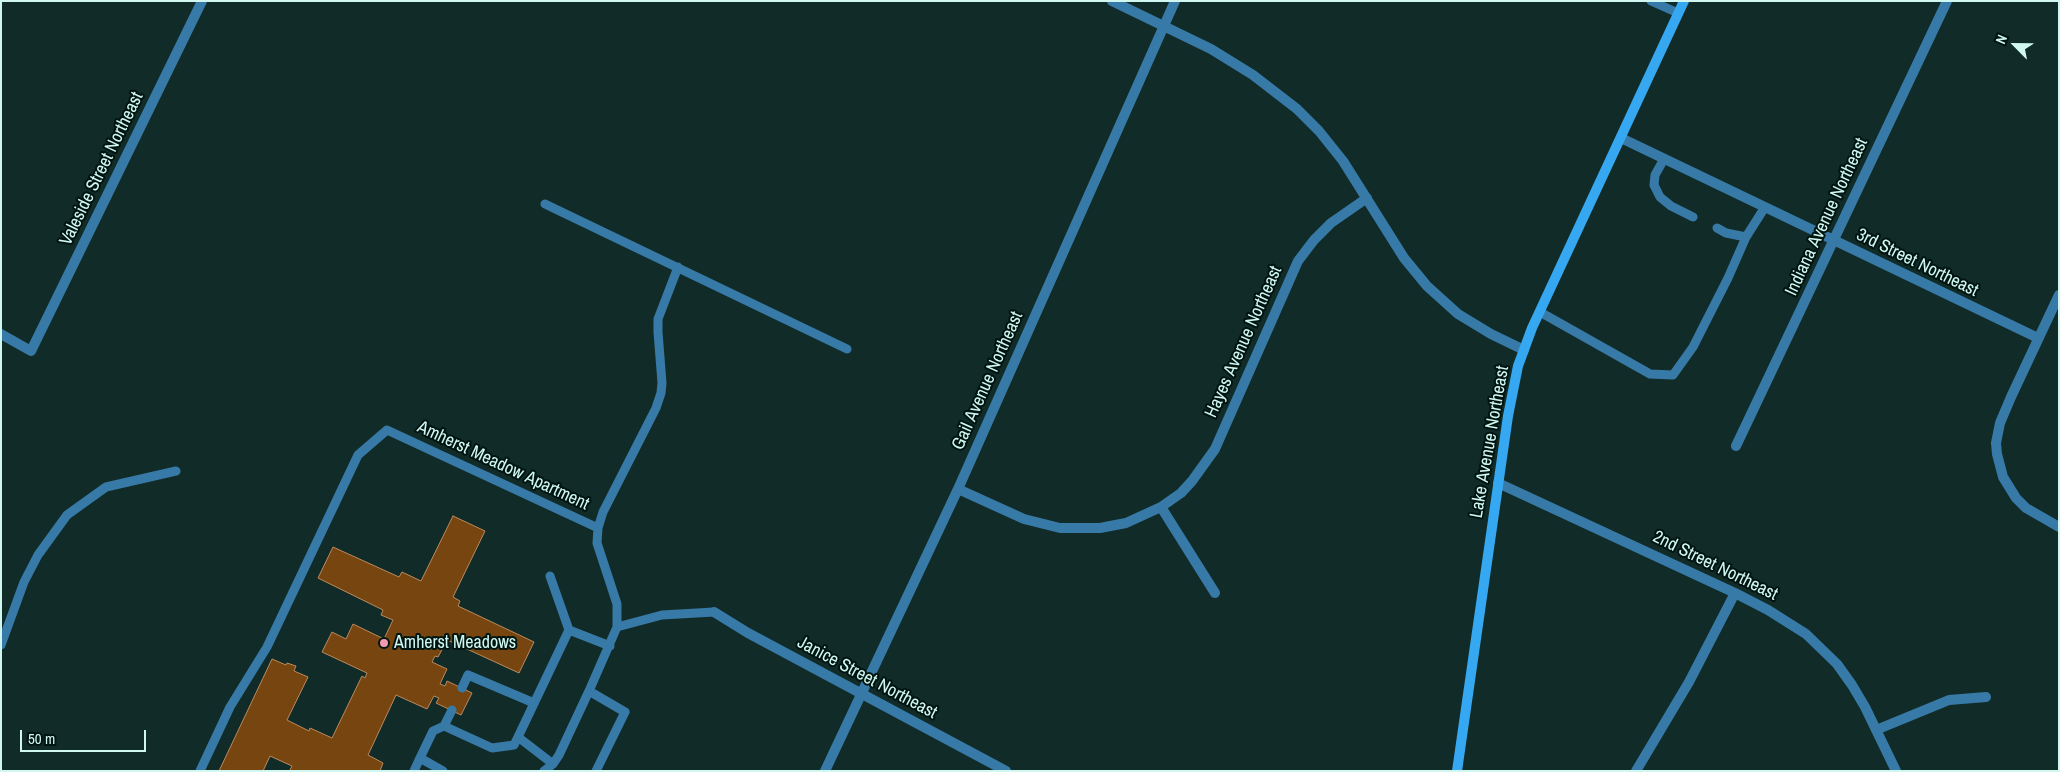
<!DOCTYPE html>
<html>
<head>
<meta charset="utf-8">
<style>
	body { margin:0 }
	#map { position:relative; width:2060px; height:772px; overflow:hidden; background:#112c28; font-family:"Archivo Narrow",sans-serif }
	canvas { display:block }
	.frame { position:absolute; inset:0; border:2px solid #d0f8f0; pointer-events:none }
	.north { position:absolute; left:1990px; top:20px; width:50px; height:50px; -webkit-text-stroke:4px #001411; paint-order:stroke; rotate:293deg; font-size:14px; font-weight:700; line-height:20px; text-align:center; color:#d0f8f0 }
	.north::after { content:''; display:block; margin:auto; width:18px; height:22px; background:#d0f8f0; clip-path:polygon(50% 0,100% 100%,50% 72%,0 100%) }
	.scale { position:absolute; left:20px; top:730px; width:126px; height:22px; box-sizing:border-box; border:2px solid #d0f8f0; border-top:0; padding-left:6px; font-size:15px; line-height:18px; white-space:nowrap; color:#d0f8f0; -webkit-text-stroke:4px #001411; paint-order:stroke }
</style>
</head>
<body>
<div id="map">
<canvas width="2060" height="772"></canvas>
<div class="frame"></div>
<div class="north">N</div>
<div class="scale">50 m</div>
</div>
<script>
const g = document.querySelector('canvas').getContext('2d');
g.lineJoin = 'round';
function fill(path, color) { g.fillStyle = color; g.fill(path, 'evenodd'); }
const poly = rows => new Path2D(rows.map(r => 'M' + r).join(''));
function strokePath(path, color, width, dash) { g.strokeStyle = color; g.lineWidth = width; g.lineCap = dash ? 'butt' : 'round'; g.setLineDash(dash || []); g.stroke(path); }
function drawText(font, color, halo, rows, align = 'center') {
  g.font = font + ' "Archivo Narrow",sans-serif'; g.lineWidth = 4; g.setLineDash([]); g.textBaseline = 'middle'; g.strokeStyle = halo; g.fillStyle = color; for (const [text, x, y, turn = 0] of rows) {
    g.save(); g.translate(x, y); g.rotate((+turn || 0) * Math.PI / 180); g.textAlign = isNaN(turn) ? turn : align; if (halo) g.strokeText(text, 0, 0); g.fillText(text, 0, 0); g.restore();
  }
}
const building = poly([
	[453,516,485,531,453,597,460,601,458,606,534,642,519,673,443,638,440,644,444,646,438,657,435,656,432,662,447,669,440,684,445,686,447,681,472,693,461,715,436,703,439,698,434,696,427,709,396,695,368,755,383,763,380,771,293,771,290,770,292,766,270,756,263,771,219,771,272,659,286,665,287,663,296,666,294,671,308,677,287,720,309,731,310,728,332,738,362,676,365,678,367,673,322,652,332,632,346,639,353,624,384,639,393,620,381,615,383,610,318,578,333,547,399,577,402,572,421,581,453,516]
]);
const lane = poly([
	[1651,1,1678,13],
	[1664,159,1655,175,1654,185,1660,197,1671,206,1693,217],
	[545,204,847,349],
	[1717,228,1726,233,1746,237],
	[1540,312,1650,374,1673,375,1693,347,1728,278,1746,237,1765,207],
	[550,576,569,630],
	[617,627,662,615,714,612],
	[1,645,24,582,38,555,67,515,106,487,176,471],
	[462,688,468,675,534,703],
	[589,691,625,712,596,771],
	[444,726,452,710],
	[518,737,569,630,610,646],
	[200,771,230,707,267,647,358,455,387,430,598,528],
	[414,771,420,758],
	[443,771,420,758,433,731,444,726,492,748,514,745,518,737,553,764],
	[544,771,553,764,559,755,589,691,617,627,617,604,597,543,598,528,603,512,656,408,661,393,662,383,658,332,658,319,678,267]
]);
const street = poly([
	[1112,1,1211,49,1253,75,1297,109,1319,131,1343,161,1404,258,1427,286,1458,314,1491,334,1524,350],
	[1621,138,2038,338],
	[2059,295,2011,397,2000,423,1996,443,1997,454,2003,477,2016,498,2026,508,2059,527],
	[1,334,31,351,202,1],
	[1736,446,1947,1],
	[1498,483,1735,593,1768,610,1806,634,1837,664,1852,685,1865,707,1896,771],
	[958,489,1024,519,1060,528,1100,528,1126,523,1161,507,1181,493,1192,481,1215,449,1298,261,1314,240,1331,223,1367,198],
	[1161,507,1215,593],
	[714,612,748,633,1006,771],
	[1876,730,1949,700,1986,697],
	[825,771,958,489,1175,1],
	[1636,771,1689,682,1735,593]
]);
const secondary = poly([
	[1457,771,1508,416,1518,366,1532,328,1684,1]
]);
const markers = [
	[384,643,5,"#f19ab2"]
];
const streetNames = [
	["Valeside Street Northeast",102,169,-64],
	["Indiana Avenue Northeast",1827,217,-65],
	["3rd Street Northeast",1917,263,26],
	["Hayes Avenue Northeast",1244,342,-66],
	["Gail Avenue Northeast",988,381,-66],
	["Lake Avenue Northeast",1490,442,-80],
	["Amherst Meadow Apartment",503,466,25],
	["2nd Street Northeast",1715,566,26],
	["Janice Street Northeast",867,678,28]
];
const poiNames = [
	["Amherst Meadows",394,643]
];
fill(building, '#764510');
strokePath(building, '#bd8a5e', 1);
strokePath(lane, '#387aa7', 9);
strokePath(street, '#387aa7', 10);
strokePath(secondary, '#35a8f1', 10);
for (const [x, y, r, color] of markers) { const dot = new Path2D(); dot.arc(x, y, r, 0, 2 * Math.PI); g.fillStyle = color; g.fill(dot); strokePath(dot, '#001411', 2); }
drawText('18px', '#d0f8f0', '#001411', streetNames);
drawText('18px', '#d0f8f0', '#001411', poiNames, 'left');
</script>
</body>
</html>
